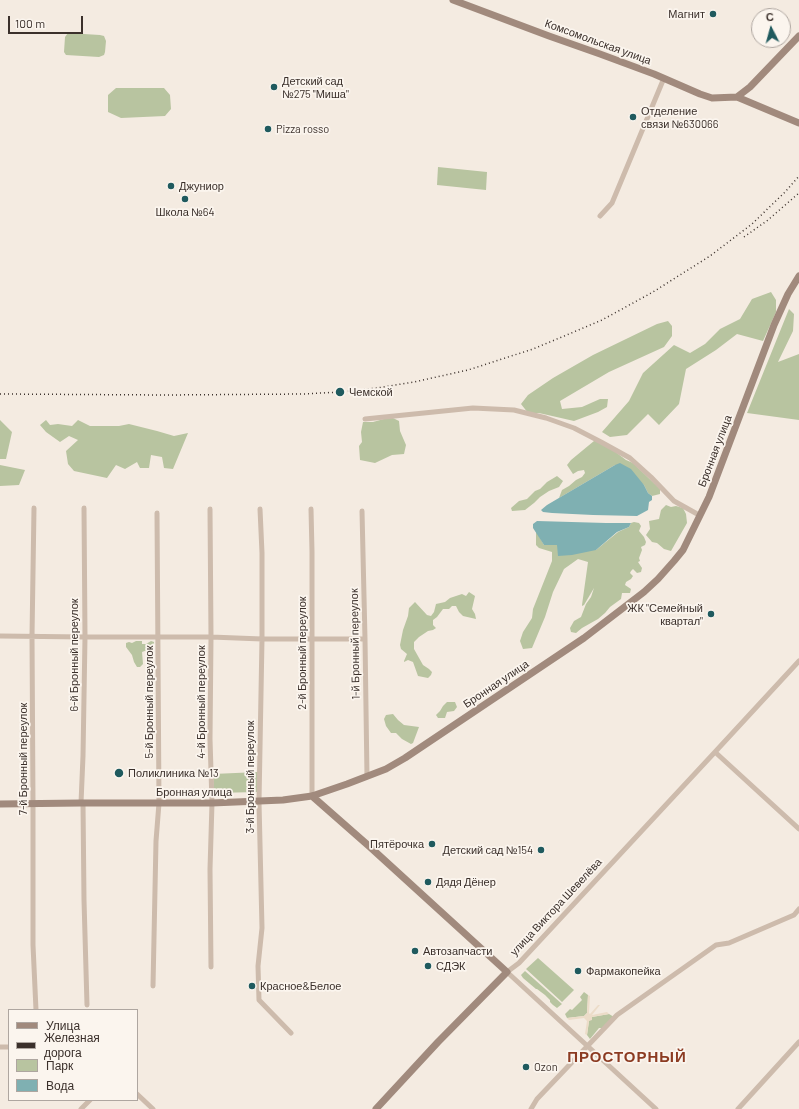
<!DOCTYPE html>
<html>
<head>
<meta charset="utf-8">
<style>
	body { margin:0 }
	#map { position:relative; width:799px; height:1109px; overflow:hidden; background:#f4ebe1; font-family:Barlow,sans-serif }
	canvas { display:block }
	.legend { position:absolute; left:8px; top:1009px; width:130px; height:92px; box-sizing:border-box; background:#fbf5ee; border:1px solid #aea6a0; margin:0; padding:5px 7px; list-style:none; font-size:12px; color:#3b302b }
	.legend li { display:flex; align-items:center; gap:8px; height:20px }
	.legend b { width:20px; border:1px solid #aea6a0 }
	.north { position:absolute; left:751px; top:8px; width:40px; height:40px; box-sizing:border-box; background:#fbf5ee; border:1px solid #aea6a0; border-radius:50%; rotate:354deg; font-size:11px; font-weight:700; line-height:16px; text-align:center; color:#3b302b }
	.north::after { content:''; display:block; margin:auto; width:14px; height:18px; background:#1f5a5e; clip-path:polygon(50% 0,100% 100%,50% 72%,0 100%) }
	.scale { position:absolute; left:8px; top:16px; width:75px; height:18px; box-sizing:border-box; border:2px solid #3b302b; border-top:0; padding-left:5px; font-size:12px; line-height:14px; white-space:nowrap; color:#3b302b; -webkit-text-stroke:3px #fbf5ee; paint-order:stroke }
</style>
</head>
<body>
<div id="map">
<canvas width="799" height="1109"></canvas>
<ul class="legend">
<li><b style="height:5px;background:#a18a7d"></b>Улица</li>
<li><b style="height:5px;background:#3b302b"></b>Железная дорога</li>
<li><b style="height:11px;background:#b8c4a0"></b>Парк</li>
<li><b style="height:11px;background:#7fb0b2"></b>Вода</li>
</ul>
<div class="north">С</div>
<div class="scale">100 m</div>
</div>
<script>
const g = document.querySelector('canvas').getContext('2d');
g.lineJoin = 'round';
function fill(path, color) { g.fillStyle = color; g.fill(path, 'evenodd'); }
const poly = rows => new Path2D(rows.map(r => 'M' + r).join(''));
function strokePath(path, color, width, dash) { g.strokeStyle = color; g.lineWidth = width; g.lineCap = dash ? 'butt' : 'round'; g.setLineDash(dash || []); g.stroke(path); }
function drawText(font, color, halo, rows, align = 'center') {
  g.font = font + ' Barlow,sans-serif'; g.lineWidth = 3.5; g.setLineDash([]); g.textBaseline = 'middle'; g.strokeStyle = halo; g.fillStyle = color; for (const [text, x, y, turn = 0] of rows) {
    g.save(); g.translate(x, y); g.rotate((+turn || 0) * Math.PI / 180); g.textAlign = isNaN(turn) ? turn : align; if (halo) g.strokeText(text, 0, 0); g.fillText(text, 0, 0); g.restore();
  }
}
const green = poly([
	[68,33,100,35,104,36,106,41,105,52,104,55,99,57,66,55,64,52,65,37],
	[116,88,164,88,170,95,171,109,165,116,121,118,108,112,108,95],
	[438,167,487,172,486,190,437,185],
	[771,292,776,300,776,312,763,341,737,334,716,350,686,369,679,404,659,425,648,414,627,435,610,437,602,432,629,401,643,373,674,345,690,353,705,344,720,329,740,319,752,299],
	[789,309,794,314,793,331,778,362,799,354,799,420,747,413],
	[668,321,672,326,672,336,664,347,609,372,560,401,562,409,582,407,600,399,608,399,607,407,598,412,574,421,539,413,528,413,521,404,528,395,553,378,593,355,657,324],
	[391,417,399,421,400,431,406,445,404,454,392,455,375,463,360,460,359,446,362,442,361,432,363,422,373,422],
	[0,420,12,432,6,459,0,459],
	[46,420,50,425,58,424,72,426,78,420,90,426,119,426,129,424,157,431,174,436,188,433,173,469,164,468,162,457,151,455,149,468,140,468,137,462,125,469,116,465,107,478,74,471,68,464,66,451,78,440,69,436,60,442,46,432,40,425],
	[594,441,597,441,613,450,626,460,633,463,660,489,660,494,652,496,648,493,644,485,615,465,559,498,562,490,569,486,576,480,582,477,585,473,584,470,578,471,573,474,567,465,571,460],
	[0,465,25,470,19,485,0,486],
	[557,476,563,481,559,487,549,491,540,497,534,503,525,510,512,511,511,508,519,501,527,499,535,491,540,489,547,482],
	[666,505,671,507,676,506,683,508,686,514,687,523,671,551,664,549,657,543,652,542,646,535,650,529,649,521,659,519,661,510],
	[634,522,639,523,641,526,639,531,644,537,646,542,645,545,641,547,642,550,639,558,640,561,638,562,642,568,641,572,637,573,633,569,631,571,630,573,633,576,631,579,626,582,625,585,631,589,630,593,622,593,621,599,610,607,605,613,598,619,582,628,576,633,571,632,570,628,574,621,581,617,586,604,591,597,594,588,584,605,582,606,582,605,588,562,578,559,564,569,553,592,545,617,532,648,523,649,520,641,523,632,532,618,533,609,552,561,552,552,539,548,536,545,536,531,544,545,557,545,596,550,618,532,629,527,631,523],
	[469,592,475,596,472,609,475,614,476,619,463,616,459,612,456,606,452,606,449,609,443,609,437,617,433,620,433,625,436,628,433,630,428,631,419,637,414,642,414,649,423,665,429,669,432,672,431,675,428,678,418,676,413,662,408,660,404,662,404,661,407,654,401,649,400,645,403,630,408,616,409,608,415,602,427,615,431,616,434,612,436,604,445,602,450,598,462,594,466,596],
	[136,641,142,641,142,644,146,644,151,641,154,642,154,645,150,649,142,652,143,664,140,667,137,667,134,662,132,655,126,647,126,643,129,642,132,643],
	[447,702,455,702,457,707,454,711,447,712,445,718,438,718,436,715,440,711,443,706],
	[393,714,398,720,404,725,419,727,413,743,411,744,402,739,396,733,391,733,386,726,384,719,386,715],
	[258,772,258,792,214,793,213,774],
	[538,958,574,990,562,1002,526,969],
	[525,971,562,1004,557,1008,553,1005,550,1002,550,1000,545,995,537,989,536,989,523,978,521,975],
	[584,992,588,995,587,1013,584,1016,567,1018,565,1014,570,1009,572,1010,582,1000,580,997],
	[609,1014,614,1017,603,1028,599,1028,590,1039,587,1035,589,1021,592,1017]
]);
const plaza = poly([
	[588,995,590,996,589,1013,590,1014,598,1005,600,1005,592,1015,607,1012,609,1014,592,1017,592,1020,589,1021,587,1035,585,1034,587,1021,584,1018,569,1020,567,1018,584,1016,587,1013]
]);
const water = poly([
	[620,463,631,469,644,485,648,493,652,496,652,500,649,502,648,510,637,516,593,515,552,513,543,512,541,510,547,505,615,465],
	[537,521,606,523,631,523,629,527,617,532,596,550,572,555,558,556,557,545,544,545,533,528,533,524]
]);
const street = poly([
	[600,216,612,203,664,78],
	[365,419,473,408,514,410,546,418,574,428,601,442,630,458,651,477,674,501,699,515],
	[34,508,32,636,33,803,33,945,36,1010],
	[210,509,211,637,210,739,212,803,210,869,211,967],
	[260,509,262,553,262,639,259,802,262,928,258,966,259,1000,291,1033],
	[311,509,312,552,312,796],
	[362,511,365,639,367,777],
	[0,636,85,637,211,637,262,639,365,639],
	[715,752,799,661],
	[81,803,83,756,85,637,84,508],
	[83,803,84,900,87,1005],
	[153,986,156,841,159,803,157,513],
	[0,1047,9,1047],
	[137,1094,153,1109],
	[81,1109,90,1100],
	[531,1109,537,1099,617,1015,716,945,729,943,794,915,799,909],
	[656,1109,507,972,519,963,715,752,799,829],
	[738,1109,799,1042]
]);
const secondary = poly([
	[453,0,549,36,600,54,654,74,700,94,712,98,737,97,799,123],
	[737,97,750,87,799,36],
	[312,796,370,847,507,972,438,1042,376,1109],
	[0,804,81,803,212,803,283,800,312,796,347,784,386,769,405,758,584,638,644,592,658,579,674,561,683,550,709,497,774,325,788,294,799,276]
]);
const rail = poly([
	[744,237,768,220,799,193],
	[0,394,165,395,304,394,340,392,377,388,414,382,468,370,533,349,569,334,602,320,653,292,710,256,752,224,785,192,799,176]
]);
const markers = [
	[713,14,4,"#1f5a5e"],
	[274,87,4,"#1f5a5e"],
	[633,117,4,"#1f5a5e"],
	[268,129,4,"#1f5a5e"],
	[171,186,4,"#1f5a5e"],
	[185,199,4,"#1f5a5e"],
	[340,392,5,"#1f5a5e"],
	[711,614,4,"#1f5a5e"],
	[119,773,5,"#1f5a5e"],
	[432,844,4,"#1f5a5e"],
	[541,850,4,"#1f5a5e"],
	[428,882,4,"#1f5a5e"],
	[415,951,4,"#1f5a5e"],
	[428,966,4,"#1f5a5e"],
	[578,971,4,"#1f5a5e"],
	[252,986,4,"#1f5a5e"],
	[526,1067,4,"#1f5a5e"]
];
const poiNames = [
	["Магнит",705,14,"right"],
	["Детский сад",282,81],
	["№275 \"Миша\"",282,94],
	["Отделение",641,111],
	["связи №630066",641,124],
	["Pizza rosso",276,129],
	["Джуниор",179,186],
	["Школа №64",185,212,"center"],
	["Чемской",349,392],
	["ЖК \"Семейный",703,608,"right"],
	["квартал\"",703,621,"right"],
	["Поликлиника №13",128,773],
	["Пятёрочка",424,844,"right"],
	["Детский сад №154",533,850,"right"],
	["Дядя Дёнер",436,882],
	["Автозапчасти",423,951],
	["СДЭК",436,966],
	["Фармакопейка",586,971],
	["Красное&Белое",260,986],
	["Ozon",534,1067]
];
const streetNames = [
	["Комсомольская улица",598,42,20],
	["Бронная улица",715,451,-69],
	["1-й Бронный переулок",355,644,-91],
	["2-й Бронный переулок",302,653,-90],
	["6-й Бронный переулок",74,655,-90],
	["Бронная улица",496,684,-34],
	["5-й Бронный переулок",149,702,-90],
	["4-й Бронный переулок",201,702,-90],
	["7-й Бронный переулок",23,759,-90],
	["3-й Бронный переулок",250,777,-90],
	["Бронная улица",194,792],
	["улица Виктора Шевелёва",556,907,-47]
];
const districtNames = [
	["ПРОСТОРНЫЙ",627,1057]
];
fill(green, '#b8c4a0');
fill(plaza, '#ecdcc8');
fill(water, '#7fb0b2');
strokePath(street, '#cdbbac', 5);
strokePath(secondary, '#a18a7d', 7);
strokePath(rail, '#3b302b', 1.5, [1, 3]);
for (const [x, y, r, color] of markers) { const dot = new Path2D(); dot.arc(x, y, r, 0, 2 * Math.PI); g.fillStyle = color; g.fill(dot); strokePath(dot, '#fbf5ee', 1.5); }
drawText('11px', '#3b302b', '#fbf5ee', poiNames, 'left');
drawText('11px', '#3b302b', '#fbf5ee', streetNames);
g.letterSpacing = '1px';
drawText('bold 15px', '#8c3b22', '#fbf5ee', districtNames);
g.letterSpacing = '0px';
</script>
</body>
</html>
